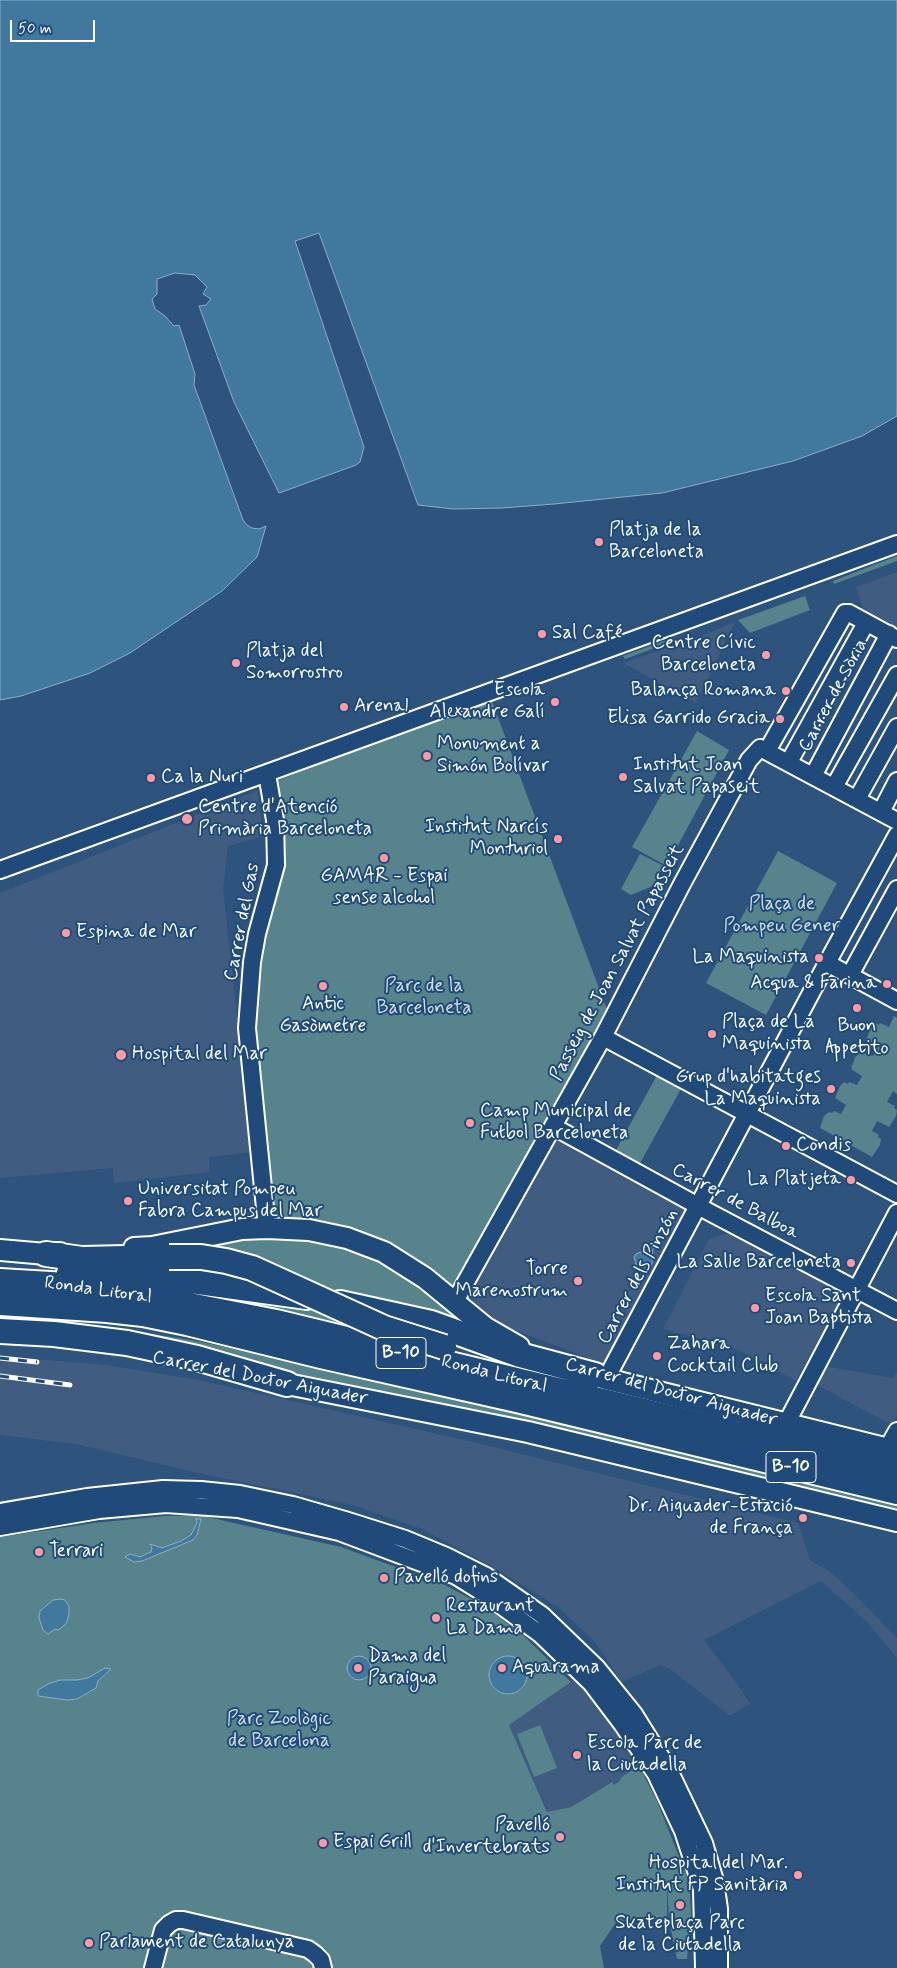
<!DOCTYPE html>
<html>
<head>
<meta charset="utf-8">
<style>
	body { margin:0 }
	#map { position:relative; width:897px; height:1968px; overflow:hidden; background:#2e537d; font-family:Mynerve,sans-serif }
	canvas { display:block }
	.scale { position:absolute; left:10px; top:20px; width:85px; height:22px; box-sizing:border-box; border:2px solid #fff; border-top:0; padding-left:6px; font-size:15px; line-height:18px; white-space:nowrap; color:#fff; -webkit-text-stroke:4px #1f4a7a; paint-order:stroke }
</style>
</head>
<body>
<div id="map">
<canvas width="897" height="1968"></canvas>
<div class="scale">50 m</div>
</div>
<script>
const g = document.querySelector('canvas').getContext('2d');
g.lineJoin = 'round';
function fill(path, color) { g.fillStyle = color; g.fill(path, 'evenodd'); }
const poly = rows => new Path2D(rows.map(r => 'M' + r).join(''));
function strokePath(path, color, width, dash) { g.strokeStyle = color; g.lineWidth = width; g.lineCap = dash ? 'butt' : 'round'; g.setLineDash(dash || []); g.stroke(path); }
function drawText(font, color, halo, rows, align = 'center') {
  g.font = font + ' Mynerve,sans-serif'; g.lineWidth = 4; g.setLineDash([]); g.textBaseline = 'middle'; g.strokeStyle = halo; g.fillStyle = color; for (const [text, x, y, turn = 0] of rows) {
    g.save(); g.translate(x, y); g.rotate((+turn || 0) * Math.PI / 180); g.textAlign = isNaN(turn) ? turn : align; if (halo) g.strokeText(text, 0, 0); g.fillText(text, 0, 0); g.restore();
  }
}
const built = poly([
	[897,572,897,632,870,615,863,608,856,587],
	[735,622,696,703,623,663,701,636],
	[257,791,263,836,228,846,223,889,252,1152,209,1157,210,1172,123,1182,114,1183,113,1168,0,1178,0,893],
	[555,1135,693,1207,607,1365,509,1328,463,1302],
	[728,1233,835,1289,838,1304,796,1381,732,1347,663,1329,709,1239],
	[0,1356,106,1365,199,1380,473,1442,798,1523,810,1560,833,1574,854,1594,895,1636,897,1639,897,1658,867,1622,821,1581,704,1640,738,1685,750,1704,730,1716,670,1669,660,1665,622,1682,595,1642,558,1607,491,1566,422,1529,353,1505,198,1473,76,1444,0,1435],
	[824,1366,893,1378,897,1372,897,1415,892,1425,815,1384],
	[574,1680,586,1692,605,1717,639,1766,623,1776,622,1780,614,1785,611,1782,571,1807,548,1812,509,1725]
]);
const green = poly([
	[897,556,897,561,834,584,833,581],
	[805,596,810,610,750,633,738,620],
	[667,640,668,643,625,659,623,656],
	[490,696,609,1015,460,1278,453,1284,443,1286,275,1219,273,1215,253,1028,255,995,263,935,277,781],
	[697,731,729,750,667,866,632,847],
	[778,851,837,883,766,1015,706,983],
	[640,854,664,866,653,886,631,895,621,889],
	[894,1016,897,1018,897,1094,893,1091,887,1102,895,1106,894,1108,897,1110,896,1116,889,1127,877,1121,872,1131,879,1135,878,1137,881,1139,880,1145,872,1157,820,1128,824,1116,829,1112,832,1113,834,1111,841,1114,846,1105,835,1098,840,1086,844,1082,848,1084,849,1082,857,1085,862,1076,851,1069,855,1057,860,1053,863,1054,864,1052,873,1056,878,1047,866,1040,871,1028,876,1023,879,1025,880,1023,889,1027],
	[657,1075,682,1087,639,1165,615,1152],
	[232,1237,319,1237,395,1265,481,1333,321,1293,184,1249],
	[156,1284,312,1304,405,1343,257,1307],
	[107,1331,153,1334,191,1340,385,1379,897,1504,897,1511,493,1416,219,1358],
	[164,1516,203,1516,341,1547,445,1585,484,1606,522,1634,571,1682,509,1725,547,1812,571,1807,612,1782,614,1785,621,1780,620,1779,623,1776,639,1766,657,1801,687,1877,690,1895,691,1915,687,1959,677,1959,669,1921,667,1882,667,1919,617,1921,600,1946,604,1968,0,1968,0,1537,94,1523],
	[540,1725,557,1768,534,1777,517,1734]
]);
const water = poly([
	[0,0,897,0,897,416,862,436,793,461,662,493,554,504,502,508,453,509,418,505,319,233,295,241,364,447,360,462,356,465,279,493,234,402,199,306,206,305,211,299,203,294,207,287,195,275,175,273,157,279,157,294,152,299,155,309,165,316,174,326,179,325,195,374,194,385,243,520,247,525,252,528,259,529,266,526,257,557,222,591,130,653,90,673,21,696,0,700,0,0],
	[653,1247,652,1264,640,1278,634,1257,636,1254,653,1247],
	[196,1519,201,1519,197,1535,193,1540,142,1561,134,1562,125,1557,130,1554,140,1557,146,1554,151,1552,152,1548,150,1544,162,1548,181,1541,191,1535,197,1523,196,1519],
	[60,1599,65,1600,69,1606,69,1614,66,1624,58,1630,55,1629,48,1634,43,1630,39,1618,40,1611,53,1600,60,1599],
	'347 1668a12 12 0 1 1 24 0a12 12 0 1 1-24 0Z',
	'489 1675a19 19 0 1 1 38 0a19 19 0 1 1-38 0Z',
	[105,1668,111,1669,98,1681,96,1688,77,1699,67,1700,38,1696,38,1690,48,1684,60,1680,77,1680,88,1678,105,1668]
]);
const minor = poly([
	[767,751,845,613,849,613,897,639],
	[789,762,866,623],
	[813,776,889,634],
	[834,787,897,675],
	[857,799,897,727],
	[881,812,897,781],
	[0,870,897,544],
	[827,963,897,1001],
	[850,975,897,889],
	[603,1037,897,1194],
	[554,1127,711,1213,897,1311],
	[267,1228,247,1028,252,962,257,934,276,865,275,820,267,774],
	[454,1303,603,1037,682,884,749,760,760,748,897,821],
	[606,1379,827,963,897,835],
	[786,1424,897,1213],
	[887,1449,897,1431],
	[0,1512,87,1497,163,1489,201,1490,240,1494,293,1505,345,1520,405,1539,446,1556,486,1576,542,1615,597,1668,634,1714,669,1770,704,1843,715,1881,719,1909,719,1968],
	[0,1527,99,1510,166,1504,238,1509,339,1532,456,1576,485,1594,540,1634,591,1683,622,1724,656,1774,683,1831,702,1889,704,1968],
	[153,1968,163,1930,169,1924,176,1920,183,1920,308,1949,315,1954,321,1960,323,1968]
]);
const major = poly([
	[134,1248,152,1247,242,1229,267,1228,309,1230,347,1238,384,1252,425,1278,486,1328,519,1347],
	[0,1250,46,1254,60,1253],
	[581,1371,606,1379,897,1451],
	[272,1381,528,1432,897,1521]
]);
const highway = poly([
	[46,1254,82,1259,169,1257],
	[69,1273,107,1273,184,1280,307,1297],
	[0,1281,67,1285,138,1295,276,1322,897,1472],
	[0,1303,107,1310,143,1314,187,1323,321,1356,517,1400,897,1492],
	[340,1303,431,1323,520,1355,595,1375],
	[0,1331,54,1334,127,1343,197,1358,287,1384]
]);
const rail = poly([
	[0,1358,37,1362],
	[0,1376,70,1385]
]);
const highwayBridge = poly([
	[169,1257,201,1257,226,1261,252,1268,384,1328,444,1347]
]);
const markers = [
	[599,542,5,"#ff9aa2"],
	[542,634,5,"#ff9aa2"],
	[766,655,5,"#ff9aa2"],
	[236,663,5,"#ff9aa2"],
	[786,691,5,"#ff9aa2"],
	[555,702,5,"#ff9aa2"],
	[344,707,5,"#ff9aa2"],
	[780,719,5,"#ff9aa2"],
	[427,756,5,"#ff9aa2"],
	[623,777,5,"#ff9aa2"],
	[151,778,5,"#ff9aa2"],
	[187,819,6,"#ff9aa2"],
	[558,839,5,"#ff9aa2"],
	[384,858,5,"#ff9aa2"],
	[66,933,5,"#ff9aa2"],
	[819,958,5,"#ff9aa2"],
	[887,984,5,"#ff9aa2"],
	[323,986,5,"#ff9aa2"],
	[857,1008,5,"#ff9aa2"],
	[712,1034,5,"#ff9aa2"],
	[121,1055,6,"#ff9aa2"],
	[831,1089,5,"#ff9aa2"],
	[470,1123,5,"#ff9aa2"],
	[786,1146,5,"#ff9aa2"],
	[851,1180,5,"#ff9aa2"],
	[128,1201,5,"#ff9aa2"],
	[851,1263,5,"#ff9aa2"],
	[578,1281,5,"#ff9aa2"],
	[755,1308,5,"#ff9aa2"],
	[657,1356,5,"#ff9aa2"],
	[803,1518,5,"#ff9aa2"],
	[39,1552,5,"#ff9aa2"],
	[384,1578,5,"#ff9aa2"],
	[436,1618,5,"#ff9aa2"],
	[358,1668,5,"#ff9aa2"],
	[502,1668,5,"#ff9aa2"],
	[577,1755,5,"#ff9aa2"],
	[560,1837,5,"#ff9aa2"],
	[323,1843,5,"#ff9aa2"],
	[798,1875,5,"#ff9aa2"],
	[680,1905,5,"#ff9aa2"],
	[89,1943,5,"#ff9aa2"]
];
const shields = [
	[401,1353,50],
	[791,1467,50]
];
const shieldNames = [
	["B-10",401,1353],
	["B-10",791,1467]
];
const poiNames = [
	["Platja de la",609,531],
	["Barceloneta",609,553],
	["Sal Café",552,634],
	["Centre Cívic",756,644,"right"],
	["Barceloneta",756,666,"right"],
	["Platja del",246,652],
	["Somorrostro",246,674],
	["Escola",545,691,"right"],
	["Alexandre Galí",545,713,"right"],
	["Balança Romana",776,691,"right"],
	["Arenal",354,707],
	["Elisa Garrido Gracia",770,719,"right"],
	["Monument a",437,745],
	["Simón Bolívar",437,767],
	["Institut Joan",633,766],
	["Salvat Papaseit",633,788],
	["Ca la Nuri",161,778],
	["Centre d'Atenció",198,808],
	["Primària Barceloneta",198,830],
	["Institut Narcís",548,828,"right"],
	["Monturiol",548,850,"right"],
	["GAMAR - Espai",384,877,"center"],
	["sense alcohol",384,899,"center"],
	["Espina de Mar",76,933],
	["La Maquinista",809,958,"right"],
	["Acqua & Farina",877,984,"right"],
	["Antic",323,1005,"center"],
	["Gasòmetre",323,1027,"center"],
	["Plaça de La",722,1023],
	["Maquinista",722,1045],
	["Buon",857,1027,"center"],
	["Appetito",857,1049,"center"],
	["Hospital del Mar",132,1055],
	["Grup d'habitatges",821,1078,"right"],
	["La Maquinista",821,1100,"right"],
	["Camp Municipal de",480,1112],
	["Futbol Barceloneta",480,1134],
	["Condis",796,1146],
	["La Platjeta",841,1180,"right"],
	["Universitat Pompeu",138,1190],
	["Fabra Campus del Mar",138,1212],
	["La Salle Barceloneta",841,1263,"right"],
	["Torre",568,1270,"right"],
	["Marenostrum",568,1292,"right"],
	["Escola Sant",765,1297],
	["Joan Baptista",765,1319],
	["Zahara",667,1345],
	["Cocktail Club",667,1367],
	["Dr. Aiguader-Estació",793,1507,"right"],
	["de França",793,1529,"right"],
	["Terrari",49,1552],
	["Pavelló dofins",394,1578],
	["Restaurant",446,1607],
	["La Dama",446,1629],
	["Dama del",368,1657],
	["Paraigua",368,1679],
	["Aquarama",512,1668],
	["Escola Parc de",587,1744],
	["la Ciutadella",587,1766],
	["Pavelló",550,1826,"right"],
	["d'Invertebrats",550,1848,"right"],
	["Espai Grill",333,1843],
	["Hospital del Mar.",788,1864,"right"],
	["Institut FP Sanitària",788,1886,"right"],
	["Skateplaça Parc",680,1924,"center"],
	["de la Ciutadella",680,1946,"center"],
	["Parlament de Catalunya",99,1943]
];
const streetNames = [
	["Carrer de Sòria",834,696,-62],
	["Carrer del Gas",243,922,-79],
	["Passeig de Joan Salvat Papasseit",618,963,-62],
	["Carrer de Balboa",735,1202,28],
	["Carrer dels Pinzón",639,1277,-62],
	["Ronda Litoral",98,1291,8],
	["Ronda Litoral",494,1375,14],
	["Carrer del Doctor Aiguader",260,1379,11],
	["Carrer del Doctor Aiguader",671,1393,15]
];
const parkNames = [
	["Plaça de",782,905],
	["Pompeu Gener",782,927],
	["Parc de la",424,987],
	["Barceloneta",424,1009],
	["Parc Zoològic",279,1720],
	["de Barcelona",279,1742]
];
fill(built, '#405d81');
fill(green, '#56838c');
fill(water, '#41789e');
strokePath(water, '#8daec5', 1);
strokePath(minor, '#fff', 20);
strokePath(major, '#fff', 24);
strokePath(highway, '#fff', 28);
strokePath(minor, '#1f4a7a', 16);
strokePath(major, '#1f4a7a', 20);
strokePath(highway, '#1f4a7a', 24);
strokePath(rail, '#fff', 5);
strokePath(rail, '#1f4a7a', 3, [9]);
strokePath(highwayBridge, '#fff', 28, []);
strokePath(highwayBridge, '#1f4a7a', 24);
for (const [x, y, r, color] of markers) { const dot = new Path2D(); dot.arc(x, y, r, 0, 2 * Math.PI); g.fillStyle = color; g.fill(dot); strokePath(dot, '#1f4a7a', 2); }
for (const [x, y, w] of shields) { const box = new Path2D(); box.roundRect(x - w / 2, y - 15.5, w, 31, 4); g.fillStyle = '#1f4a7a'; g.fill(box); strokePath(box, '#fff', 1); }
drawText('bold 18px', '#fff', null, shieldNames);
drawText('19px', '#fff', '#1f4a7a', poiNames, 'left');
drawText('19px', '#fff', '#1f4a7a', streetNames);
drawText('19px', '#d5e0e2', '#1f4a7a', parkNames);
</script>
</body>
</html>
